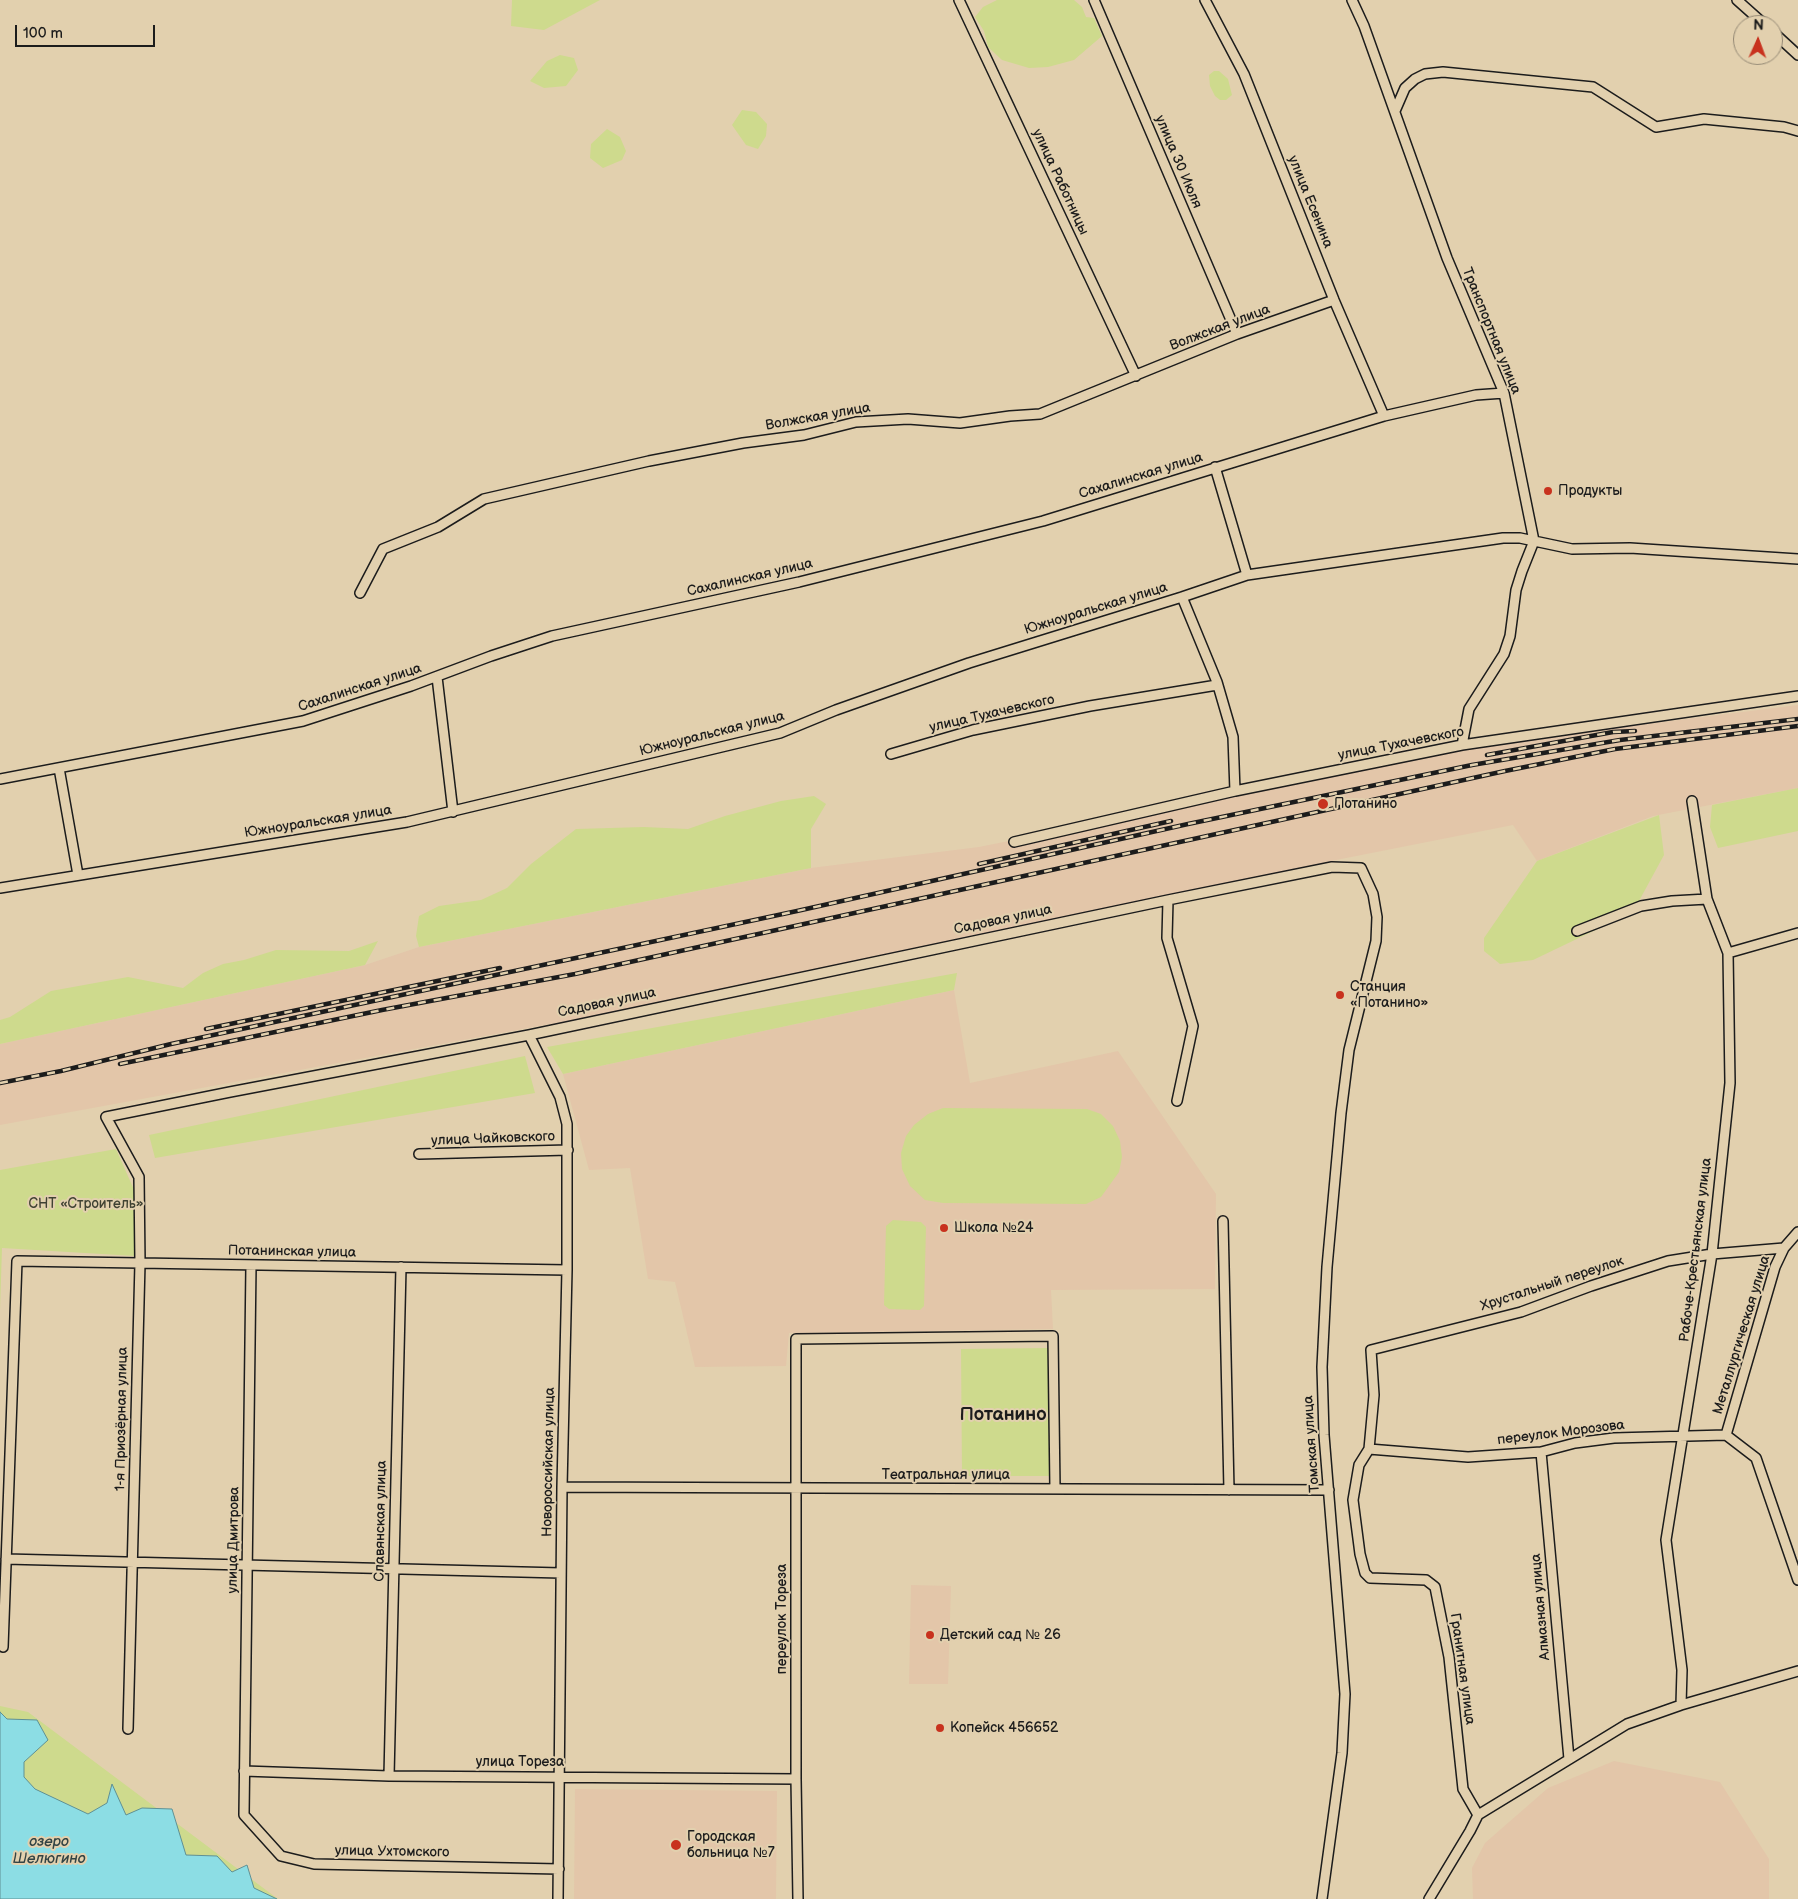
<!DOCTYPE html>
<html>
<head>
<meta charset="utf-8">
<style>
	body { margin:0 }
	#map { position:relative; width:1798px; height:1899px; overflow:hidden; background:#e2d0ae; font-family:"Balsamiq Sans",sans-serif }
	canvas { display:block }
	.north { position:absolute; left:1733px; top:15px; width:50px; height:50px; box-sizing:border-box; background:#e2d0ae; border:1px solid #938874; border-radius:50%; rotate:2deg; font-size:14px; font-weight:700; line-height:20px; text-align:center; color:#1c1c1c }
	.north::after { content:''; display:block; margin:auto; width:18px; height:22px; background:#c8321e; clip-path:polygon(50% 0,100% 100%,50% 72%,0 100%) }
	.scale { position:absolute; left:15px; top:25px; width:140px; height:22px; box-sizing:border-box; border:2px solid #1c1c1c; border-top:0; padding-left:6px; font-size:15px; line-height:18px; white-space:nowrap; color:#1c1c1c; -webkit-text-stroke:4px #e2d0ae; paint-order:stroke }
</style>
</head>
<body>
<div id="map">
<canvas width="1798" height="1899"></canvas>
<div class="north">N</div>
<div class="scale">100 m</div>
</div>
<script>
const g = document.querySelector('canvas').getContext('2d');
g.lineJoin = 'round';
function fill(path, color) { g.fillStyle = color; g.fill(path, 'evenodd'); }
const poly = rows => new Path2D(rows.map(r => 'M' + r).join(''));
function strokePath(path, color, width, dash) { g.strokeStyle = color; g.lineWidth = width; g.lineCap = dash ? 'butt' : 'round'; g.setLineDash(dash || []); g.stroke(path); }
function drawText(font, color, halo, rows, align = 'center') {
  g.font = font + ' "Balsamiq Sans",sans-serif'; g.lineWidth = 4; g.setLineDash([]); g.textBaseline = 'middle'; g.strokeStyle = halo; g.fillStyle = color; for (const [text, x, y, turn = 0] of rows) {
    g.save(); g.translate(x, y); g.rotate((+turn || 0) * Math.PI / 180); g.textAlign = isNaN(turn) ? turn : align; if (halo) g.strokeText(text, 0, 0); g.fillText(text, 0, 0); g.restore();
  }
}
const built = poly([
	[1798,705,1798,788,1653,816,1537,861,1513,825,1331,861,692,998,0,1125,0,1044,365,965,419,947,811,868,979,847,1408,760,1553,734,1599,730],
	[954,990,970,1083,1118,1051,1216,1194,1215,1289,1051,1290,1053,1329,789,1333,786,1366,695,1367,675,1282,648,1279,630,1168,589,1170,563,1074],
	[911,1585,951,1586,948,1684,909,1684],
	[1614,1761,1720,1782,1769,1859,1769,1899,1473,1899,1472,1868,1485,1843,1548,1788],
	[575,1789,777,1791,776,1899,574,1899]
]);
const green = poly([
	[512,0,600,0,544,30,511,26],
	[997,0,1074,0,1082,7,1086,17,1094,18,1102,36,1074,60,1048,67,1029,68,1002,60,988,47,984,31,975,17,983,7],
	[560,55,574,58,578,70,566,86,544,88,530,81,547,61],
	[1214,71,1219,71,1228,79,1232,95,1226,100,1220,100,1215,96,1210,86,1209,75],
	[742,110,756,112,767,124,766,136,758,149,746,145,732,125],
	[607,129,620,137,626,151,622,160,603,168,590,158,591,144],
	[1798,788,1798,831,1718,848,1710,827,1712,805],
	[814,796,826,804,811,829,811,868,419,947,416,936,419,916,439,906,481,900,507,888,531,864,576,829,644,827,688,829,725,816,781,801],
	[1659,815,1664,855,1633,912,1533,960,1500,964,1484,951,1484,938,1537,861],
	[378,941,365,965,0,1044,0,1020,10,1017,51,991,128,977,183,988,203,973,223,964,244,960,276,950,349,951],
	[957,973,954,990,563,1074,547,1047],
	[525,1056,535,1093,155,1158,149,1135],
	[943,1108,1087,1109,1101,1114,1113,1126,1120,1141,1122,1157,1119,1172,1101,1197,1086,1204,943,1203,925,1200,910,1186,902,1169,901,1153,906,1136,914,1125,928,1114],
	[116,1149,135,1192,135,1256,2,1248,0,1310,0,1170],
	[893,1220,921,1222,926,1227,924,1306,920,1310,889,1309,884,1305,886,1226],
	[1049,1348,1049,1476,962,1476,961,1349],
	[0,1706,28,1712,278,1899,0,1899]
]);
const water = poly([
	[0,1712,7,1719,37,1720,48,1740,24,1762,24,1777,35,1789,88,1814,107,1803,112,1784,126,1815,142,1808,172,1809,186,1855,217,1856,232,1872,247,1865,254,1888,277,1899,0,1899,0,1712]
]);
const minor = poly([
	[959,0,1136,376],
	[1094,0,1237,334],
	[1205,0,1244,74,1334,300,1384,416],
	[1352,0,1364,26,1447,258,1504,393,1534,541],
	[1737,0,1765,25],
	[1773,32,1798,55],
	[1395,111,1405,88,1415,79,1425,74,1443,72,1593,87,1656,127,1704,119,1784,127,1798,131],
	[1215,467,1247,575],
	[360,593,383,549,438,527,484,499,649,461,743,443,804,435,856,422,908,419,960,423,1010,416,1040,414,1237,334,1334,300],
	[1182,597,1217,682,1233,737,1235,791],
	[437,677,453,812],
	[1462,745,1469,709,1504,654,1510,636,1516,590,1522,571,1534,541],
	[891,754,973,730,1090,706,1217,685],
	[59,768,78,875],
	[0,779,303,721,411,686,491,656,552,636,799,582,1043,521,1384,416,1476,395,1504,393],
	[1014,842,1235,791,1462,745,1798,696],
	[0,888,407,822,780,733,836,710,969,663,1182,597,1247,575,1503,538,1520,538,1572,549,1630,548,1798,559],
	[1168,900,1167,938,1193,1026,1177,1101],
	[1577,931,1641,906,1672,901,1707,899],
	[1728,953,1798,933],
	[529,1035,560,1097,567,1124,567,1270,562,1487,558,1899],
	[419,1154,568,1150],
	[1223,1221,1229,1490],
	[1798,1232,1784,1248,1775,1267,1726,1435,1756,1458,1798,1580],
	[251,1265,244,1815,281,1856,314,1864,559,1869],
	[1369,1449,1468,1457,1541,1452,1575,1443,1614,1438,1726,1435],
	[1541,1452,1569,1759],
	[562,1487,1329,1490],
	[6,1559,561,1573],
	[3,1647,17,1261,567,1270],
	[1681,1705,1682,1670,1666,1540,1712,1254,1730,1083,1728,953,1707,899,1692,801],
	[128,1729,140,1263,139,1177,106,1117,230,1092,529,1035,1168,900,1332,867,1361,868,1373,894,1377,917,1376,941,1349,1050,1341,1113,1327,1267,1322,1367,1324,1435,1345,1694,1342,1753,1322,1899],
	[244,1771,389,1776,796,1779],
	[389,1776,401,1267],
	[1478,1815,1463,1789,1449,1657,1435,1587,1426,1580,1370,1578,1365,1573,1360,1554,1353,1500,1359,1465,1369,1449,1374,1395,1371,1350,1521,1312,1591,1286,1668,1261,1712,1254,1784,1248],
	[798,1899,796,1779,796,1339,1053,1336,1055,1489],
	[1429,1899,1470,1831,1478,1815,1627,1724,1681,1705,1798,1671]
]);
const rail = poly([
	[1487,755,1613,732,1635,731],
	[979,864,1171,821],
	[206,1029,500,968],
	[120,1064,382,1010,575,974,1505,771,1615,749,1798,726],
	[0,1083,61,1071,171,1044,797,911,1188,824,1472,765,1620,740,1798,719]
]);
const markers = [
	[1548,491,5,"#c8321e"],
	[1323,804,6,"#c8321e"],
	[1340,995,5,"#c8321e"],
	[944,1228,5,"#c8321e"],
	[930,1635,5,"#c8321e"],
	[940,1728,5,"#c8321e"],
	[676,1845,6,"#c8321e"]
];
const streetNames = [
	["улица 30 Июля",1178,162,67],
	["улица Работницы",1060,182,65],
	["улица Есенина",1310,202,68],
	["Волжская улица",1220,328,-21],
	["Транспортная улица",1491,331,68],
	["Волжская улица",818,417,-10],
	["Сахалинская улица",1141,476,-17],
	["Сахалинская улица",750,578,-13],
	["Южноуральская улица",1096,609,-17],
	["Сахалинская улица",360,688,-18],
	["улица Тухачевского",992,714,-13],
	["Южноуральская улица",712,734,-14],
	["улица Тухачевского",1401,744,-11],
	["Южноуральская улица",318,822,-9],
	["Садовая улица",1003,920,-12],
	["Садовая улица",607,1003,-12],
	["улица Чайковского",493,1139,-2],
	["Рабоче-Крестьянская улица",1696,1250,-83],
	["Потанинская улица",292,1252,1],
	["Хрустальный переулок",1552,1284,-18],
	["Металлургическая улица",1742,1335,-73],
	["1-я Приозёрная улица",122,1419,-89],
	["переулок Морозова",1561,1433,-7],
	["Томская улица",1312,1444,-94],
	["Новороссийская улица",549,1462,-89],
	["Театральная улица",946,1475],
	["Славянская улица",381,1521,-89],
	["улица Дмитрова",234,1540,-89],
	["Алмазная улица",1541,1607,-95],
	["переулок Тореза",782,1619,-90],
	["Гранитная улица",1462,1669,82],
	["улица Тореза",520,1762],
	["улица Ухтомского",392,1852,1]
];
const poiNames = [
	["Продукты",1558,491],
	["Потанино",1334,804],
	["Станция",1350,987],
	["«Потанино»",1350,1003],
	["Школа №24",954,1228],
	["Детский сад № 26",940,1635],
	["Копейск 456652",950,1728],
	["Городская",687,1837],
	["больница №7",687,1853]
];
const parkNames = [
	["СНТ «Строитель»",86,1204]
];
const waterNames = [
	["озеро",49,1842],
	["Шелюгино",49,1859]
];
const districtNames = [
	["Потанино",1003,1415]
];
fill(built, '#e3c6a9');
fill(green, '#ceda8d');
fill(water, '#8cdde4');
strokePath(water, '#5f9094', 1);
strokePath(minor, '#1c1c1c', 12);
strokePath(minor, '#e2d0ae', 9);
strokePath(rail, '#1c1c1c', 4.5);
strokePath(rail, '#e2d0ae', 2.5, [8]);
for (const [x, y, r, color] of markers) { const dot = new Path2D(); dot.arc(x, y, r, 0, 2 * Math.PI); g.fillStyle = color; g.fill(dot); strokePath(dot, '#e2d0ae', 2); }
drawText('14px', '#1c1c1c', '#e2d0ae', streetNames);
drawText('14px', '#1c1c1c', '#e2d0ae', poiNames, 'left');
drawText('14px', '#404233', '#e2d0ae', parkNames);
drawText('italic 15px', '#324344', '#e2d0ae', waterNames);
drawText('bold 19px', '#1c1c1c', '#e2d0ae', districtNames);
</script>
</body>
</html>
